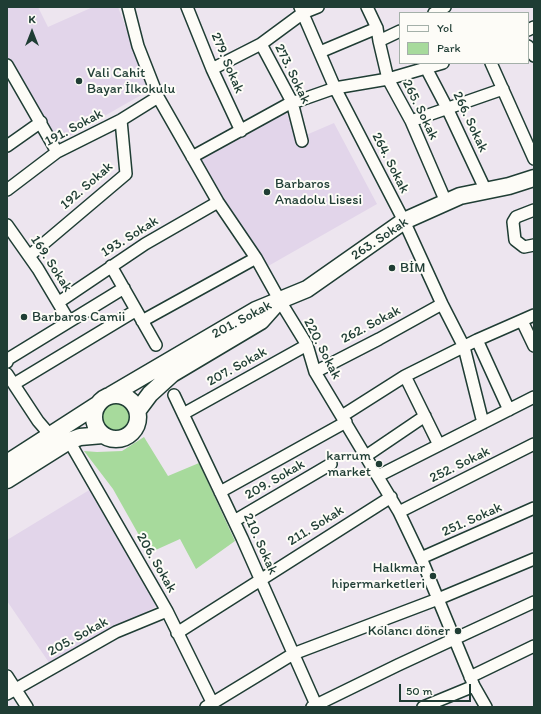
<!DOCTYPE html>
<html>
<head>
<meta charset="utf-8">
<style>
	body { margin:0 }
	#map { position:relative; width:541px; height:714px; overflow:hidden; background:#ede5ef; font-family:Itim,sans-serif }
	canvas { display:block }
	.frame { position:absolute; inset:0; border:8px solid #1f3d34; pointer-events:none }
	.legend { position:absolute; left:399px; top:12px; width:130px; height:52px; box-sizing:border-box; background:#fdfcf7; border:1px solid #a4b0a9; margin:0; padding:5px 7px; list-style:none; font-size:12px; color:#1f3d34 }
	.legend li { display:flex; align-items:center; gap:8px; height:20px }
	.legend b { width:20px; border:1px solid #a4b0a9 }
	.north { position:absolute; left:12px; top:12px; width:40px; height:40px; -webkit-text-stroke:3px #fdfcf7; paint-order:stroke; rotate:0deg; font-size:11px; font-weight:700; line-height:16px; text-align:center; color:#1f3d34 }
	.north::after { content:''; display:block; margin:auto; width:14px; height:18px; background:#1f3d34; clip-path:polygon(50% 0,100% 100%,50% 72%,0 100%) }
	.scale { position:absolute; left:399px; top:684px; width:72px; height:18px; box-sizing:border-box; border:2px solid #1f3d34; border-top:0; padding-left:5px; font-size:12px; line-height:14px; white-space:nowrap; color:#1f3d34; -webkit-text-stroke:3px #fdfcf7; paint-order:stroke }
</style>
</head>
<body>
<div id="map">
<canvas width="541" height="714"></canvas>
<div class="frame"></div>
<ul class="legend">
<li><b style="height:5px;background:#fdfcf7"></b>Yol</li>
<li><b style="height:11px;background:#a7da9c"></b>Park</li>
</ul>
<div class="north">K</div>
<div class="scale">50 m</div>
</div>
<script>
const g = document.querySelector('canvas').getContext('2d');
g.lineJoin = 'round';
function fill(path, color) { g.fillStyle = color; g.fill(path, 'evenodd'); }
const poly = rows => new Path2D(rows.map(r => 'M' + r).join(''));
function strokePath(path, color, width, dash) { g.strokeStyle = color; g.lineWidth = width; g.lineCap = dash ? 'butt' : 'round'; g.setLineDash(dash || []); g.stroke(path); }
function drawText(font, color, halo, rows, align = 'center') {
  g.font = font + ' Itim,sans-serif'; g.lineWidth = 4; g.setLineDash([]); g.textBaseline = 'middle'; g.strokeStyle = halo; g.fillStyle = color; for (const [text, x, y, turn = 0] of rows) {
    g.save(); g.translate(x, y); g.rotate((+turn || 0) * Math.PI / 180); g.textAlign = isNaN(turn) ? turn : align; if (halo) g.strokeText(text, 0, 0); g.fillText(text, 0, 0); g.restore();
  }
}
const built = poly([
	[7,7,38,7,48,27,93,7,118,7,150,90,50,147,7,72],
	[286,113,299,138,334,123,377,204,263,269,198,157],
	[91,489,157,606,50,664,7,601,7,540]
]);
const green = poly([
	'99 416a17 17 0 1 1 34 0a17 17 0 1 1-34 0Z',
	[144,437,168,476,199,463,235,541,196,569,180,539,149,553,113,489,84,451,97,452,122,451]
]);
const street = poly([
	[128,7,138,46,158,97,218,202,256,258,280,301,307,345,315,372,399,512,421,558,474,686,486,707],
	[187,7,212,69,241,131],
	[300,7,335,88,404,221,442,304,464,347,483,423],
	[367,7,377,28,379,41,388,79,411,121,446,202],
	[434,13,445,7],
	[528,30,534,27],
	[379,41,400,31],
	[261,44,292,102,302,141],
	[528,46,534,56],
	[320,52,377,28],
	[491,63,534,159],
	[7,65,57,152],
	[426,68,447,108,486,191],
	[212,69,261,44,303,13,318,7],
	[411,121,503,89],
	[7,146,41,122],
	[192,157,292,102,298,101,335,88,388,79,443,63],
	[7,190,57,152,121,120,158,97],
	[534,210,516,217,513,222,515,240,524,247,534,245],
	[7,225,38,269,69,321],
	[29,256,126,174,121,120],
	[111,266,156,345],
	[59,302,145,244,218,202],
	[142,321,256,258],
	[522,321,534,346],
	[477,340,509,410],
	[7,362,8,359,124,288],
	[315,372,379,339,442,304],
	[7,374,38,421,50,435],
	[405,376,439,445],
	[14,384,135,311],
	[174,395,242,538,317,707],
	[183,414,307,345],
	[342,416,405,376,477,340,534,315],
	[69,441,167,611,212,702],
	[366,456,425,416],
	[378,476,534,397],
	[220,492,346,422],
	[399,512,534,444],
	[234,521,331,464],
	[421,558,534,508],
	[177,633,391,497],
	[7,676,27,707],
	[470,677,534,646],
	[7,694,116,632,167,611],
	[206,707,293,654,438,599,534,559],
	[312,707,398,665,534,602],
	[423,707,474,686]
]);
const secondary = poly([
	'94 417a22 22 0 1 1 44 0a22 22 0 1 1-44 0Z',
	[111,395,256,310,307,289,404,221,460,196,509,186,534,178],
	[138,410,150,394,172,374,261,321,277,303],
	[7,463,97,405],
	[7,480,69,441,80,437,103,435]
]);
const markers = [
	[79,81,4,"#1f3d34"],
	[267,192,4,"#1f3d34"],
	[392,268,4,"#1f3d34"],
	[24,317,4,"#1f3d34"],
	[379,464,4,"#1f3d34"],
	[433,576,4,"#1f3d34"],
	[458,631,4,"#1f3d34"]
];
const streetNames = [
	["279. Sokak",227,63,67],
	["273. Sokak",292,74,64],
	["265. Sokak",420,110,64],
	["266. Sokak",470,122,65],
	["191. Sokak",74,128,-28],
	["264. Sokak",390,163,63],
	["192. Sokak",87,186,-41],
	["193. Sokak",130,237,-32],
	["263. Sokak",380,239,-34],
	["169. Sokak",51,264,57],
	["201. Sokak",242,320,-28],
	["262. Sokak",371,325,-28],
	["220. Sokak",322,349,63],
	["207. Sokak",237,367,-29],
	["252. Sokak",460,465,-26],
	["209. Sokak",275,480,-30],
	["251. Sokak",472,520,-24],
	["211. Sokak",316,526,-32],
	["210. Sokak",260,544,66],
	["206. Sokak",156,563,60],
	["205. Sokak",78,637,-29]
];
const poiNames = [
	["Vali Cahit",87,73],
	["Bayar İlkokulu",87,89],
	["Barbaros",275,184],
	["Anadolu Lisesi",275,200],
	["BİM",400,268],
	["Barbaros Camii",32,317],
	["karrum",371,456,"right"],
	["market",371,472,"right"],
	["Halkmar",425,568,"right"],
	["hipermarketleri",425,584,"right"],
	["Kolancı döner",450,631,"right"]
];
fill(built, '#e2d5ea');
fill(green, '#a7da9c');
strokePath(street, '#1f3d34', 14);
strokePath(secondary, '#1f3d34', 19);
strokePath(street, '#fdfcf7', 11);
strokePath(secondary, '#fdfcf7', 16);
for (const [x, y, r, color] of markers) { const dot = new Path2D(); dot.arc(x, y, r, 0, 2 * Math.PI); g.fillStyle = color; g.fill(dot); strokePath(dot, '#fdfcf7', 1.5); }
drawText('14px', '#1f3d34', '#fdfcf7', streetNames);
drawText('14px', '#1f3d34', '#fdfcf7', poiNames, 'left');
</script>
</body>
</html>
